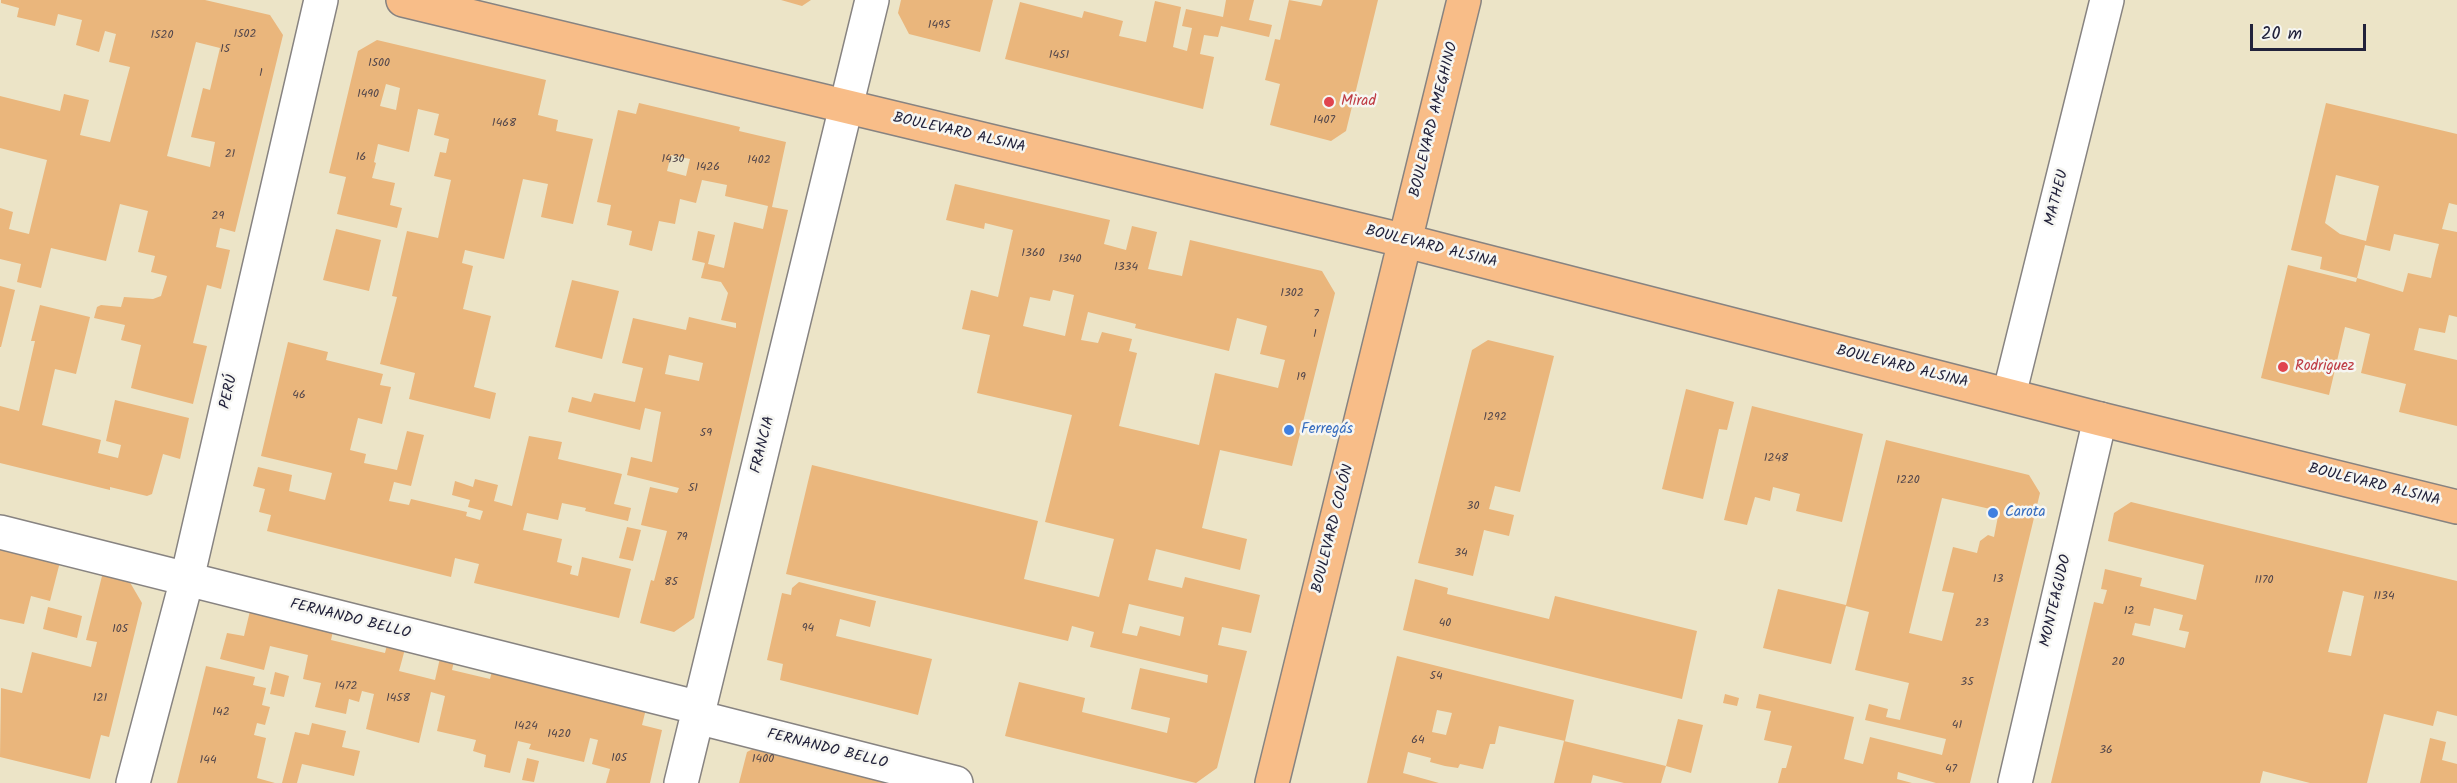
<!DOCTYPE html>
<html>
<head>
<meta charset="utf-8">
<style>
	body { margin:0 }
	#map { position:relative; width:2457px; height:783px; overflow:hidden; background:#ece4c7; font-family:Kalam,sans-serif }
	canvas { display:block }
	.scale { position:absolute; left:2250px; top:24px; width:116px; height:27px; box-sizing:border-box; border:3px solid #22223b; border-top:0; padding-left:8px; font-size:18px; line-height:21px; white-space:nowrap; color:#22223b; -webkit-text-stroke:4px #f6f6f2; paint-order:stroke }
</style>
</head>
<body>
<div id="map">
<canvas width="2457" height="783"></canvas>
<div class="scale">20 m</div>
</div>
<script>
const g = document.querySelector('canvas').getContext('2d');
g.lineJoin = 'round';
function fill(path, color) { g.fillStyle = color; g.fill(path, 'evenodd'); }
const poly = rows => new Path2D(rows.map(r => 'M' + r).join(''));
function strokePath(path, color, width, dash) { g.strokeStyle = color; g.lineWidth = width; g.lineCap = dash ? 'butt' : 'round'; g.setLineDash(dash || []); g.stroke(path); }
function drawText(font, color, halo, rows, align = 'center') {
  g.font = font + ' Kalam,sans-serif'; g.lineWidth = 5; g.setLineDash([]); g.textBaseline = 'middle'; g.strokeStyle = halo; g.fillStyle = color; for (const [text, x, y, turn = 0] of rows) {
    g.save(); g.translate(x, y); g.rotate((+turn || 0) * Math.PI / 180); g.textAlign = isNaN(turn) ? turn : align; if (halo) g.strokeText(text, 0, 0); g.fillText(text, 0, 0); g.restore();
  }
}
const building = poly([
	[1,0,205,0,270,15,283,35,235,232,220,228,216,247,230,250,221,289,207,285,193,343,207,346,193,404,131,388,141,345,121,340,125,325,94,318,97,307,101,305,121,307,124,297,153,299,161,296,167,276,151,272,155,256,138,252,148,211,120,204,106,261,51,248,41,288,17,282,21,264,0,259,0,208,13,212,9,229,29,234,47,160,0,148,0,96,60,111,64,94,89,100,80,135,110,142,130,67,109,62,116,34,105,31,99,52,76,45,82,20,58,14,55,26,17,17,19,8,1,3],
	[196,42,220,48,210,90,203,88,191,137,215,142,210,167,167,156],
	[781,0,811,0,802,6],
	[901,0,993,0,980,52,909,34,898,13],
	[1226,0,1254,0,1249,20,1272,25,1269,37,1221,26,1218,37,1204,35,1200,54,1214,57,1203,109,1005,59,1020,2,1082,18,1084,11,1123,21,1119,36,1146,42,1155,1,1181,7,1173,47,1187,51,1192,28,1182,26,1186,9,1223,17],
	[1289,0,1321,6,1323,0,1378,0,1346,131,1331,141,1270,125,1280,84,1265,80,1275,39,1280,40],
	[377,40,546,80,538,115,558,120,556,131,593,139,573,224,541,217,548,184,523,179,504,259,465,250,462,263,473,266,463,309,491,316,474,387,496,393,490,419,409,399,415,373,380,364,397,297,392,296,407,231,438,238,451,180,434,176,440,152,446,153,449,139,434,135,439,114,418,109,409,152,378,144,374,162,376,163,372,178,395,183,390,205,402,208,397,228,337,214,346,177,329,173,334,152,358,51],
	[386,84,400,88,396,110,380,106],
	[639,103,740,127,739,131,786,142,772,207,788,210,746,392,694,618,674,632,640,623,651,580,654,581,667,531,641,525,650,487,677,493,679,488,627,475,631,457,652,462,661,412,645,408,640,430,568,412,572,397,591,402,594,393,635,402,643,368,622,363,633,318,686,330,689,317,736,328,736,323,721,320,728,293,721,282,701,278,705,263,692,260,698,231,715,235,708,264,724,268,734,222,763,229,768,206,725,196,727,185,702,180,696,203,680,199,675,224,659,221,652,251,629,245,632,231,607,225,611,205,597,202,618,110,636,114],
	[671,155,690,159,686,176,667,171],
	[669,355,703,363,699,381,665,374],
	[2326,103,2457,134,2457,205,2449,203,2442,229,2457,232,2457,317,2449,315,2445,333,2419,328,2414,350,2457,360,2457,426,2399,412,2406,384,2361,373,2370,334,2345,327,2329,395,2261,378,2288,265,2356,282,2357,278,2403,292,2408,273,2431,278,2435,260,2439,244,2394,234,2390,251,2365,245,2357,278,2320,269,2322,257,2291,250],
	[2336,175,2379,186,2366,241,2340,234,2325,223],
	[955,184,1110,220,1104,244,1126,250,1132,226,1157,232,1148,269,1182,276,1190,240,1322,271,1335,293,1292,466,1220,450,1202,528,1247,539,1240,570,1156,549,1148,580,1182,588,1185,577,1260,595,1251,633,1222,627,1218,645,1247,651,1217,768,1196,783,1005,736,1019,682,1085,698,1082,712,1167,733,1170,718,1131,709,1140,668,1207,683,1208,675,1090,647,1094,632,1072,626,1068,641,786,574,812,465,1038,521,1024,579,1099,597,1114,539,1045,522,1072,415,977,393,990,335,962,329,971,290,998,297,1013,230,985,223,984,229,946,220],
	[1053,290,1074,295,1065,336,1023,326,1030,297,1050,301],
	[1088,312,1136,324,1135,328,1229,351,1237,318,1267,326,1260,354,1285,360,1278,388,1215,373,1199,445,1119,426,1137,353,1129,351,1132,339,1102,332,1098,343,1081,340],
	[1129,604,1184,617,1180,636,1140,626,1137,636,1122,633],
	[336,229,381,240,369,291,323,280],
	[572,280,619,291,602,359,555,347],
	[0,286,15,290,1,347,0,347],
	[40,305,90,317,76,374,55,369,42,425,101,440,98,453,118,458,121,445,106,441,115,400,189,418,180,459,163,454,152,494,147,496,110,487,110,490,0,463,0,406,19,411,35,341,31,341],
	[1488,340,1554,356,1520,492,1495,486,1489,509,1514,515,1509,536,1484,530,1473,576,1418,563,1472,350],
	[288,342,328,352,326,360,383,374,380,385,391,387,382,424,358,418,350,450,366,454,364,463,397,470,407,431,424,435,411,486,394,482,389,501,409,505,411,499,467,512,466,516,480,520,483,511,468,507,470,500,452,495,455,481,473,487,475,479,498,485,494,501,512,506,529,436,562,442,558,459,622,474,614,504,631,508,628,521,585,511,586,508,562,503,558,520,527,513,523,530,562,539,557,562,572,566,570,574,578,576,582,557,631,569,619,618,474,583,479,564,455,558,451,577,267,531,271,515,259,512,265,489,253,486,258,467,292,475,289,491,325,500,332,473,261,456],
	[1686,389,1734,402,1727,430,1719,429,1703,499,1662,489],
	[1752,406,1863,434,1842,522,1796,511,1800,494,1773,487,1770,501,1755,497,1747,525,1724,520],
	[1886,440,2029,475,2040,493,1970,783,1936,783,1898,772,1897,779,1912,783,1778,783,1782,768,1786,768,1792,746,1764,740,1771,711,1756,708,1759,694,1854,717,1844,759,1863,764,1870,737,1942,755,1946,739,1865,720,1869,704,1888,709,1886,717,1900,720,1909,683,1855,670,1869,612,1846,606,1831,664,1763,648,1778,589,1846,605],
	[1942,498,1999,511,1994,537,1988,535,1980,541,1977,553,1953,547,1942,591,1954,593,1942,641,1909,633],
	[2131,502,2457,581,2457,716,2437,711,2433,726,2384,714,2367,783,2310,783,2263,771,2260,783,2051,783,2094,602,2103,604,2107,590,2101,589,2105,569,2142,578,2140,586,2196,600,2204,565,2108,541,2114,513],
	[2343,591,2364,596,2351,656,2328,652],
	[2154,608,2183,615,2179,630,2189,632,2185,648,2132,635,2135,623,2150,626],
	[627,527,641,530,633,561,619,558],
	[0,546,60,562,50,601,31,596,24,624,0,619],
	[103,572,128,579,142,603,109,737,101,735,90,779,0,757,1,688,22,693,32,652,91,667,97,642,86,640],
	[1415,579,1448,588,1447,594,1549,619,1555,596,1697,631,1682,699,1403,630],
	[799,582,876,601,870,627,840,619,836,636,932,659,918,715,780,680,783,664,767,660,782,593,791,595,792,588],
	[48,607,82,616,77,638,43,629],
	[250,611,333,631,331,640,385,653,387,645,405,649,399,671,435,680,440,658,454,661,452,670,490,679,492,671,646,709,642,725,662,730,650,783,606,783,610,769,592,764,598,740,590,738,584,762,529,749,531,744,518,741,510,773,484,767,486,755,473,751,476,740,437,731,445,696,431,692,419,743,366,729,374,694,362,691,359,702,349,699,346,714,315,707,321,683,303,679,308,655,270,646,264,670,220,659,227,633,244,636],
	[1397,656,1574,700,1565,741,1499,726,1495,744,1490,744,1483,769,1460,764,1458,768,1445,766,1430,762,1431,758,1408,752,1403,773,1439,783,1367,783],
	[1437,710,1452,713,1446,735,1432,732],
	[206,666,255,677,253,685,266,688,262,705,270,707,265,725,257,723,254,735,266,738,257,778,275,783,177,783],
	[275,672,289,676,284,697,270,694],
	[1725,694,1739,698,1737,706,1723,703],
	[1678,719,1703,725,1691,773,1666,766],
	[312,723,346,731,342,747,360,751,354,776,302,764,297,783,282,783,295,732,309,735],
	[2430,738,2446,742,2442,760,2457,764,2457,783,2420,783],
	[772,739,862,776,870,771,947,783,739,783,747,752],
	[1564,741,1666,766,1661,783,1624,783,1593,775,1591,783,1554,783],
	[527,758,539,761,534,782,522,780]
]);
const minor = poly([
	[2009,395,2107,0],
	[0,532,700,708],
	[697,717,956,783],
	[133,783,187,579,321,0],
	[681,783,872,0],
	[2015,783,2100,419]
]);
const major = poly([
	[403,0,1406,241,2100,419,2457,507],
	[1272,783,1464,0]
]);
const markers = [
	[1329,102,6,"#e0444e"],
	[2283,367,6,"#e0444e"],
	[1289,430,6,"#3f7fe0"],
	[1993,513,6,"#3f7fe0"]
];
const numberNames = [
	["1495",939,26],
	["1502",245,35],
	["1520",162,36],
	["15",225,50],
	["1451",1059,56],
	["1500",379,64],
	["1",261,74],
	["1490",368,95],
	["1407",1324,121],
	["1468",504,124],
	["21",230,155],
	["16",361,158],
	["1430",673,160],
	["1402",759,161],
	["1426",708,168],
	["29",218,217],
	["1360",1033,254],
	["1340",1070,260],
	["1334",1126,268],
	["1302",1292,294],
	["7",1316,315],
	["1",1315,335],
	["19",1301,378],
	["46",299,396],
	["1292",1495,418],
	["59",706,434],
	["1248",1776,459],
	["1220",1908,481],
	["51",693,489],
	["30",1473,507],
	["79",682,538],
	["34",1461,554],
	["13",1998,580],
	["1170",2264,581],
	["85",671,583],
	["1134",2384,597],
	["12",2129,612],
	["40",1445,624],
	["23",1982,624],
	["94",808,629],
	["105",120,630],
	["20",2118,663],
	["54",1436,677],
	["35",1967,683],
	["1472",346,687],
	["121",100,699],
	["1458",398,699],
	["142",221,713],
	["41",1957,726],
	["1424",526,727],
	["1420",559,735],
	["64",1418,741],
	["36",2106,751],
	["105",619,759],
	["1400",763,760],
	["144",208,761],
	["47",1951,770]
];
const healthNames = [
	["Mirad",1341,102],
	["Rodriguez",2295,367]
];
const streetNames = [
	["BOULEVARD AMEGHINO",1435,120,-76],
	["BOULEVARD ALSINA",959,134,13],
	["MATHEU",2058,198,-76],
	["BOULEVARD ALSINA",1431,248,14],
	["BOULEVARD ALSINA",1902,368,14],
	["PERÚ",230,392,-77],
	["FRANCIA",764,445,-76],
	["BOULEVARD ALSINA",2374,486,14],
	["BOULEVARD COLÓN",1334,529,-76],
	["MONTEAGUDO",2057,601,-77],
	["FERNANDO BELLO",350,620,14],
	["FERNANDO BELLO",827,750,14]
];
const shopNames = [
	["Ferregás",1301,430],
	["Carota",2005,513]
];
fill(building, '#eab67c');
strokePath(minor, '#878381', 36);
strokePath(major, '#878381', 36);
strokePath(minor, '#fff', 33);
strokePath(major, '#f8bd88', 33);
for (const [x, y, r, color] of markers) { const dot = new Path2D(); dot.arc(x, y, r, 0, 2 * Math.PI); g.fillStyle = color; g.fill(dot); strokePath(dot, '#f6f6f2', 2); }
drawText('12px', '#54474b', null, numberNames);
drawText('15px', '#be3a42', '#f6f6f2', healthNames, 'left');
drawText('15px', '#22223b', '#f6f6f2', streetNames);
drawText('15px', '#366cbe', '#f6f6f2', shopNames, 'left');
</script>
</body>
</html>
